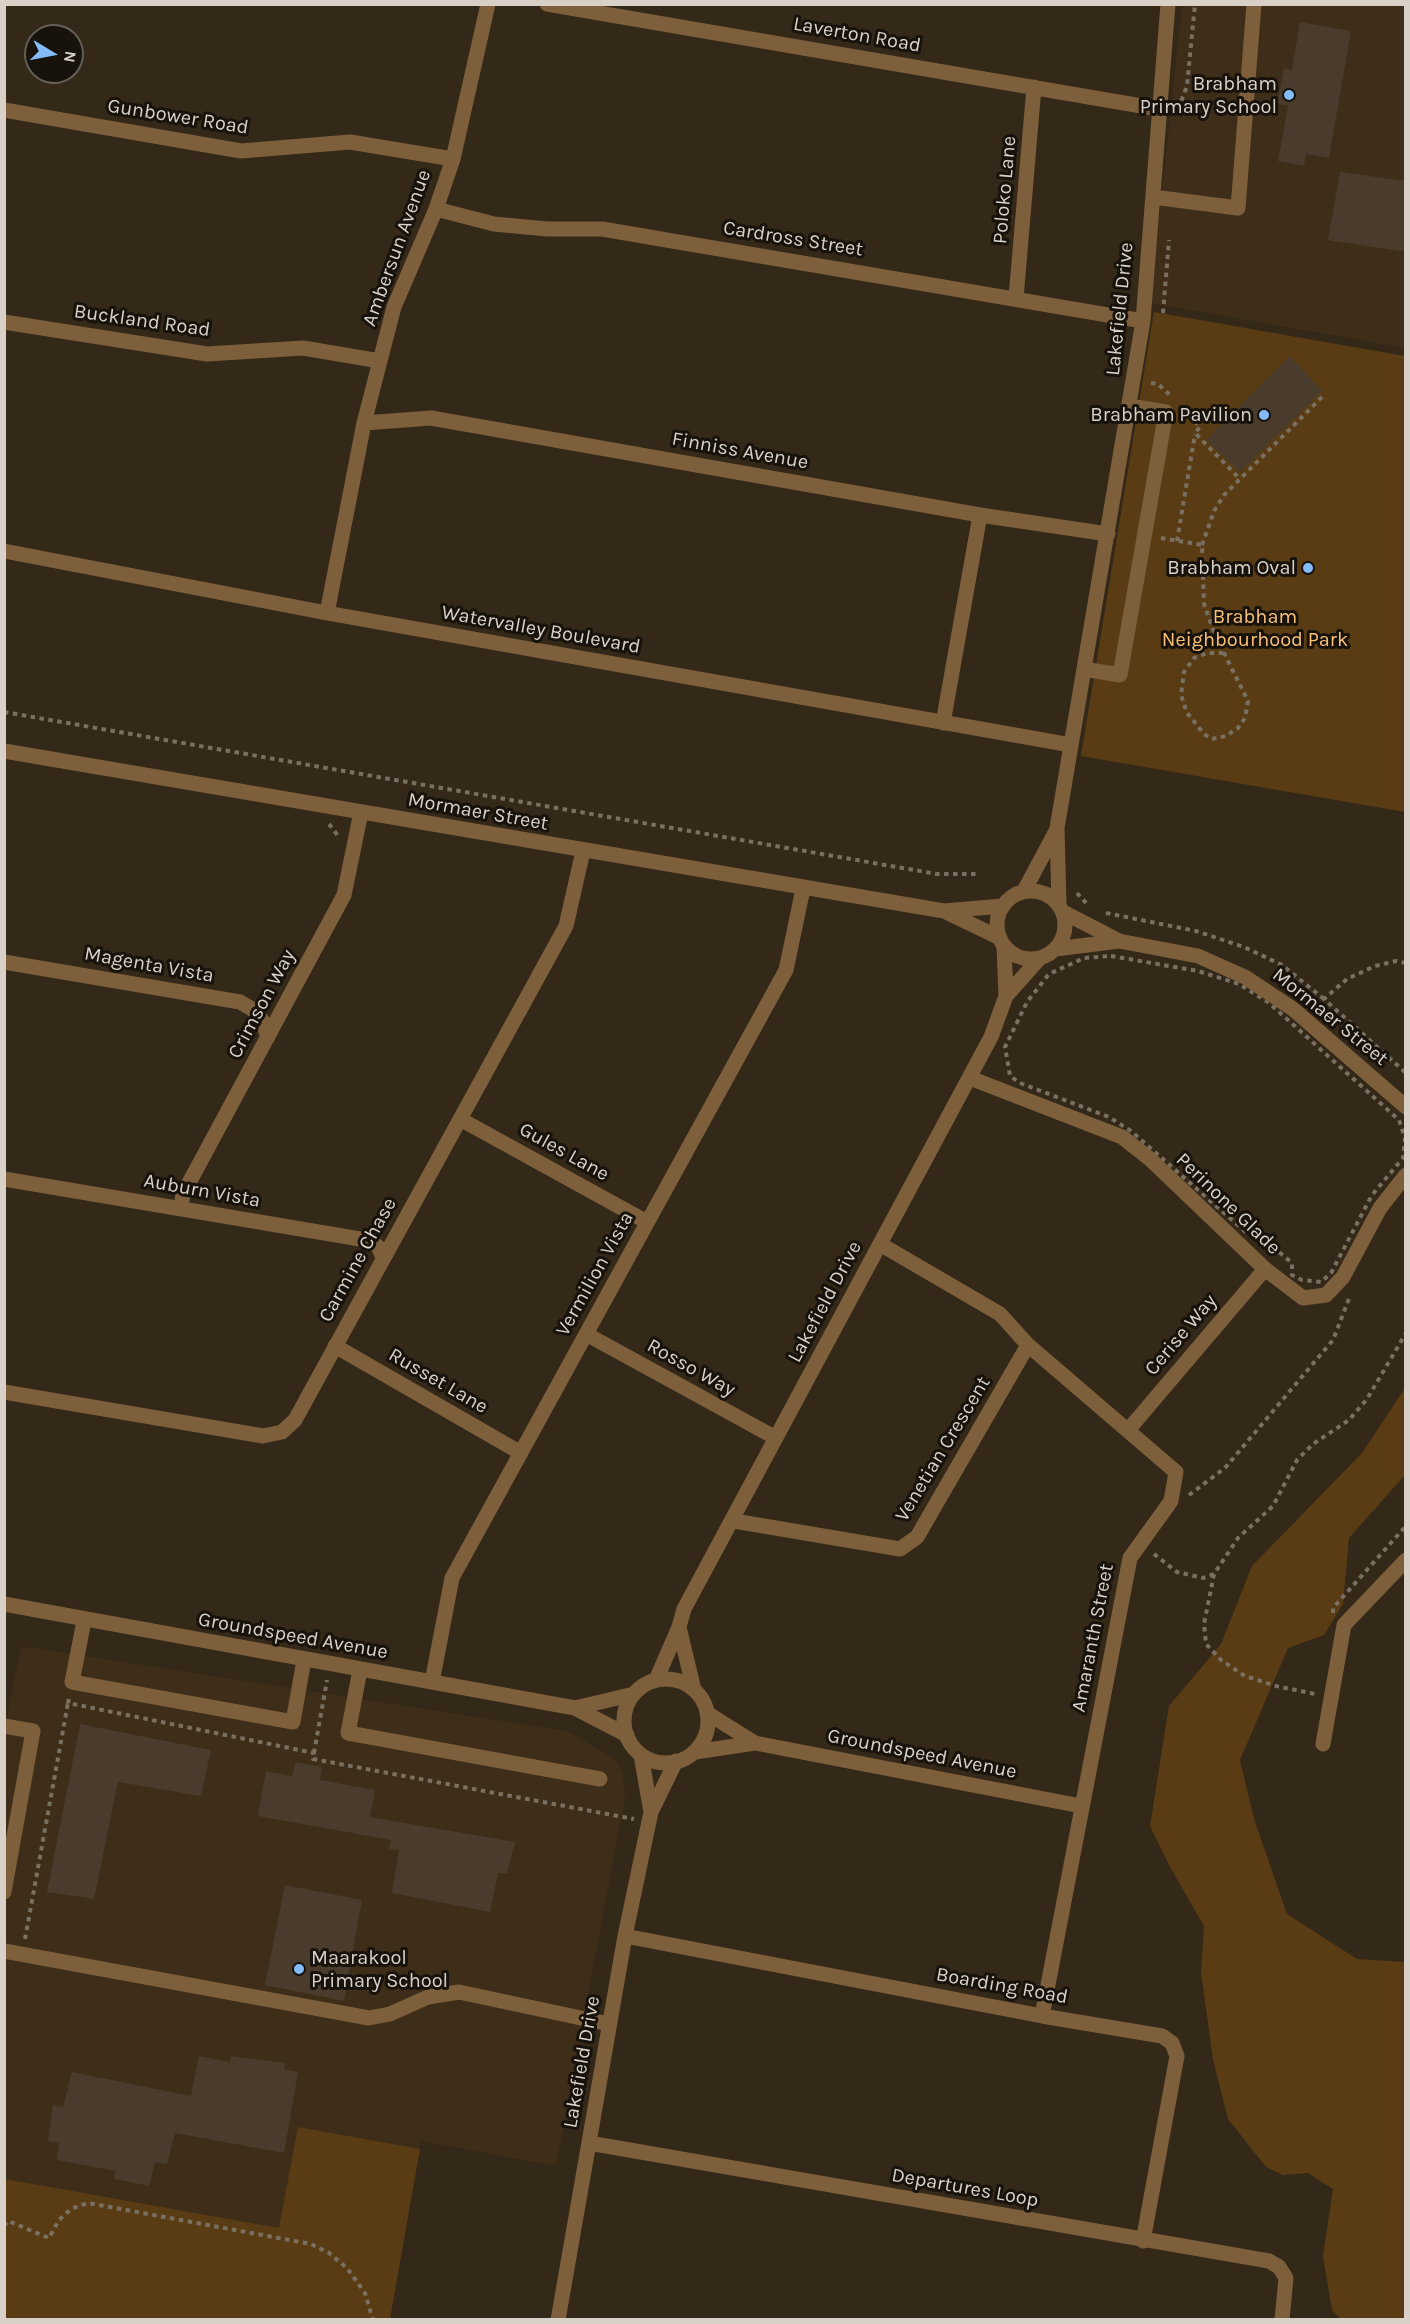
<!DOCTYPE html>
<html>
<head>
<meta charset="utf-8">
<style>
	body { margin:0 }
	#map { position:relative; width:1410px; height:2324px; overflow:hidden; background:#342818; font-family:Karla,sans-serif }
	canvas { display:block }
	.frame { position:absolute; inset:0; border:6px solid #d9d1c7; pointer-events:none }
	.north { position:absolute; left:24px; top:24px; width:60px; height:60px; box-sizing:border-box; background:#17120b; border:2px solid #655e56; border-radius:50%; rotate:100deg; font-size:16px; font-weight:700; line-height:24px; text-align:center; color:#d9d1c7 }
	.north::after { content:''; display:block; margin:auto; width:21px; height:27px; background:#84bcfb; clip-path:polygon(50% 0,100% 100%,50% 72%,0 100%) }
</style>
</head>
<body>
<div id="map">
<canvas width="1410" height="2324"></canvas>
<div class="frame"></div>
<div class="north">N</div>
</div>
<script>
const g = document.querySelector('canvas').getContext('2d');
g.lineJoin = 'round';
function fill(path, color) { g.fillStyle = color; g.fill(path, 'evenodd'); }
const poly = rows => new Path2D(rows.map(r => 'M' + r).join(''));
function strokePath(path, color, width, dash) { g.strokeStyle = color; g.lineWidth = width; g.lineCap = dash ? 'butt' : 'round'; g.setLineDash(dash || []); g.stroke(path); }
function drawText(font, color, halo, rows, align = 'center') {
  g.font = font + ' Karla,sans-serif'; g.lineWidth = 6; g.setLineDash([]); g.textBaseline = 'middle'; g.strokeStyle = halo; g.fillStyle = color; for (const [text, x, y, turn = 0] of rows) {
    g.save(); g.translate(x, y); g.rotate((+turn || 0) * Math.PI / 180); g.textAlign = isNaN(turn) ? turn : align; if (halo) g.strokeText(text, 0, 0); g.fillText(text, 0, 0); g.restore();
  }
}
const built = poly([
	[1182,5,1405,5,1405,348,1150,303],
	[21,1646,567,1731,613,1758,623,1773,625,1798,556,2166,421,2141,401,2250,5,2186,4,1730]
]);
const green = poly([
	[1154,312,1405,356,1405,812,1081,756],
	[1405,1388,1405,1475,1349,1538,1343,1604,1324,1635,1288,1648,1240,1760,1254,1819,1287,1914,1357,1959,1405,1962,1405,2319,1341,2319,1332,2310,1323,2256,1333,2189,1308,2173,1283,2175,1266,2167,1228,2119,1213,2060,1201,1972,1204,1926,1170,1867,1150,1826,1169,1706,1221,1644,1252,1566,1362,1453],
	[298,2127,420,2149,390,2319,5,2319,5,2179,279,2228]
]);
const building = poly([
	[1300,22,1351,31,1329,158,1306,154,1304,166,1278,161,1288,106,1277,104,1284,68,1292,70],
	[1340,172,1406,181,1406,252,1328,240],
	[1290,356,1322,391,1240,472,1206,440],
	[80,1724,211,1750,201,1796,118,1782,94,1899,47,1892],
	[296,1762,322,1767,320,1780,375,1790,370,1817,515,1842,507,1873,498,1873,490,1912,392,1893,399,1850,389,1849,391,1840,258,1816,266,1771,292,1776],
	[285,1885,362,1900,344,2001,265,1985],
	[199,2056,230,2062,231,2056,285,2063,284,2069,298,2072,284,2153,175,2133,167,2164,155,2162,149,2186,115,2179,115,2171,57,2160,59,2143,48,2141,53,2105,63,2107,72,2072,191,2096]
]);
const path = poly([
	[1178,109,1187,86,1195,4],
	[1163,313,1169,240],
	[1151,383,1158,384,1171,396],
	[1182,408,1200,427,1195,433,1240,479],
	[1161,538,1202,545,1204,604,1215,635,1248,701,1245,718,1238,728,1226,736,1212,739,1204,734,1187,713,1181,695,1184,672,1194,658,1207,653,1224,653],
	[1177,541,1195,434],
	[1202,545,1214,511,1224,495,1322,397],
	[4,712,937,874,980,874],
	[329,824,339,837],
	[1077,893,1088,905],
	[1106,913,1196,931,1244,947,1282,965,1324,999],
	[1111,956,1198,971,1239,984,1268,1002,1399,1120,1405,1138,1403,1158,1372,1195,1331,1273,1321,1282,1302,1280,1292,1275,1292,1263,1259,1235,1248,1234,1131,1131,1109,1117,1020,1083,1010,1076,1005,1047,1027,1002,1049,974,1084,958,1111,956],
	[1406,963,1396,961,1375,966,1347,979,1324,999,1406,1073],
	[1189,1495,1225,1468,1333,1340,1350,1296],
	[1154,1554,1177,1572,1203,1578,1214,1574,1238,1538,1273,1506,1297,1460,1313,1444,1349,1420,1367,1399,1406,1333],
	[1214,1574,1204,1624,1206,1644,1221,1660,1245,1676,1276,1686,1315,1694],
	[1333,1613,1333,1608,1406,1526],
	[69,1699,68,1703,314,1753,313,1759,634,1819],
	[314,1753,327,1680],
	[25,1939,68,1703],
	[4,2226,8,2221,49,2238,59,2220,71,2209,88,2203,311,2244,329,2253,347,2268,365,2293,373,2320]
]);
const minor = poly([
	[547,4,1159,109],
	[4,110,241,151,350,142,453,159],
	[1153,197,1238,208,1254,4],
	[436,209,494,224,547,229,602,229,1143,321],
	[1016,298,1034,87],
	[4,322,207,354,303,348,380,361],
	[364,423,431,418,980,515,1108,534],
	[4,551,327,613,1071,745],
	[327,613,364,423,380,361,394,307,436,209,453,159,488,4],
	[1084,669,1120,675,1166,412,1130,406],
	[943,723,980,515],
	[4,751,944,911,1003,906],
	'997 925a34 34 0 1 1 68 0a34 34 0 1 1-68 0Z',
	[1024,891,1056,831],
	[1059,904,1057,828,1143,321,1168,4],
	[944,911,1000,938],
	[1063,912,1119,941,1198,956,1245,977,1293,1009,1406,1107],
	[1056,949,1119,941],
	[4,962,240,1002,252,1009,262,1020,268,1037],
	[1006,996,1039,959],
	[970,1078,1122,1137,1150,1159,1265,1269,1303,1298,1326,1295,1343,1277,1380,1208,1406,1175],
	[460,1119,647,1222],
	[4,1179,372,1241,379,1248,383,1258],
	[181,1208,183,1194,344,895,361,812],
	[880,1244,1000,1314,1028,1345,1176,1472,1171,1501,1130,1558,1042,2016],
	[586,1334,776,1438],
	[335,1346,521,1453],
	[4,1392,263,1436,282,1432,295,1420,566,926,583,851],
	[1129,1429,1265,1269],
	[734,1521,900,1549,917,1537,1028,1345],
	[4,1604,575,1708,627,1735],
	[84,1621,72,1682,293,1722,304,1660],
	[679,1627,694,1690],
	[360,1670,348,1733,600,1779],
	'624 1721a42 42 0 1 1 84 0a42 42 0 1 1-84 0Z',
	[656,1680,679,1627,684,1609,991,1037,1006,996,1004,946],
	[432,1682,452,1578,786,970,803,889],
	[575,1708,634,1694],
	[707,1713,755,1743],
	[4,1726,33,1731,4,1892],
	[1323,1744,1344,1625,1406,1560],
	[695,1752,755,1743,1081,1806],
	[641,1755,651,1812],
	[625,1936,1042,2016,1162,2036,1172,2043,1177,2056,1143,2241],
	[4,1951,369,2018,390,2014,428,1997,459,1992,609,2024],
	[589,2143,1269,2261,1279,2267,1286,2278,1282,2320],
	[558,2320,625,1936,651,1812,676,1761]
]);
const markers = [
	[1289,95,6,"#84bcfb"],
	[1264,415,6,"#84bcfb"],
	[1308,568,6,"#84bcfb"],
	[299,1969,6,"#84bcfb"]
];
const streetNames = [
	["Laverton Road",857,35,10],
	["Gunbower Road",178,117,9],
	["Poloko Lane",1005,190,-85],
	["Cardross Street",793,239,9],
	["Ambersun Avenue",397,248,-70],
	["Lakefield Drive",1120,309,-84],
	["Buckland Road",142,321,8],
	["Finniss Avenue",740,451,10],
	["Watervalley Boulevard",541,630,10],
	["Mormaer Street",478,812,10],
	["Magenta Vista",149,965,10],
	["Crimson Way",262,1004,-62],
	["Mormaer Street",1330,1017,39],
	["Gules Lane",564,1152,29],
	["Auburn Vista",202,1191,10],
	["Perinone Glade",1228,1204,44],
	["Carmine Chase",358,1260,-61],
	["Vermilion Vista",595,1274,-61],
	["Lakefield Drive",825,1302,-62],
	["Cerise Way",1181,1335,-50],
	["Rosso Way",691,1368,29],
	["Russet Lane",438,1381,30],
	["Venetian Crescent",943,1449,-59],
	["Groundspeed Avenue",293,1636,10],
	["Amaranth Street",1093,1638,-79],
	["Groundspeed Avenue",922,1754,11],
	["Boarding Road",1002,1986,10],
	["Lakefield Drive",582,2062,-80],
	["Departures Loop",965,2188,10]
];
const poiNames = [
	["Brabham",1277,84],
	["Primary School",1277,107],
	["Brabham Pavilion",1252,415],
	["Brabham Oval",1296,568],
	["Maarakool",311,1958,"left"],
	["Primary School",311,1981,"left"]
];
const parkNames = [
	["Brabham",1255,617],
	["Neighbourhood Park",1255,640]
];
fill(built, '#3e2d18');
fill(green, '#593c13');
fill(building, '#493c2c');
strokePath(path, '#7a7062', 4, [4.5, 4.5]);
strokePath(minor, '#7d603b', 15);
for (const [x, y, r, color] of markers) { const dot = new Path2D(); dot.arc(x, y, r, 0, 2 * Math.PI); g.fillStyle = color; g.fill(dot); strokePath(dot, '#17120b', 2); }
drawText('20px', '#d9d1c7', '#17120b', streetNames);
drawText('20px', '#d9d1c7', '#17120b', poiNames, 'right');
drawText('20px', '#fac076', '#17120b', parkNames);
</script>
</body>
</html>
